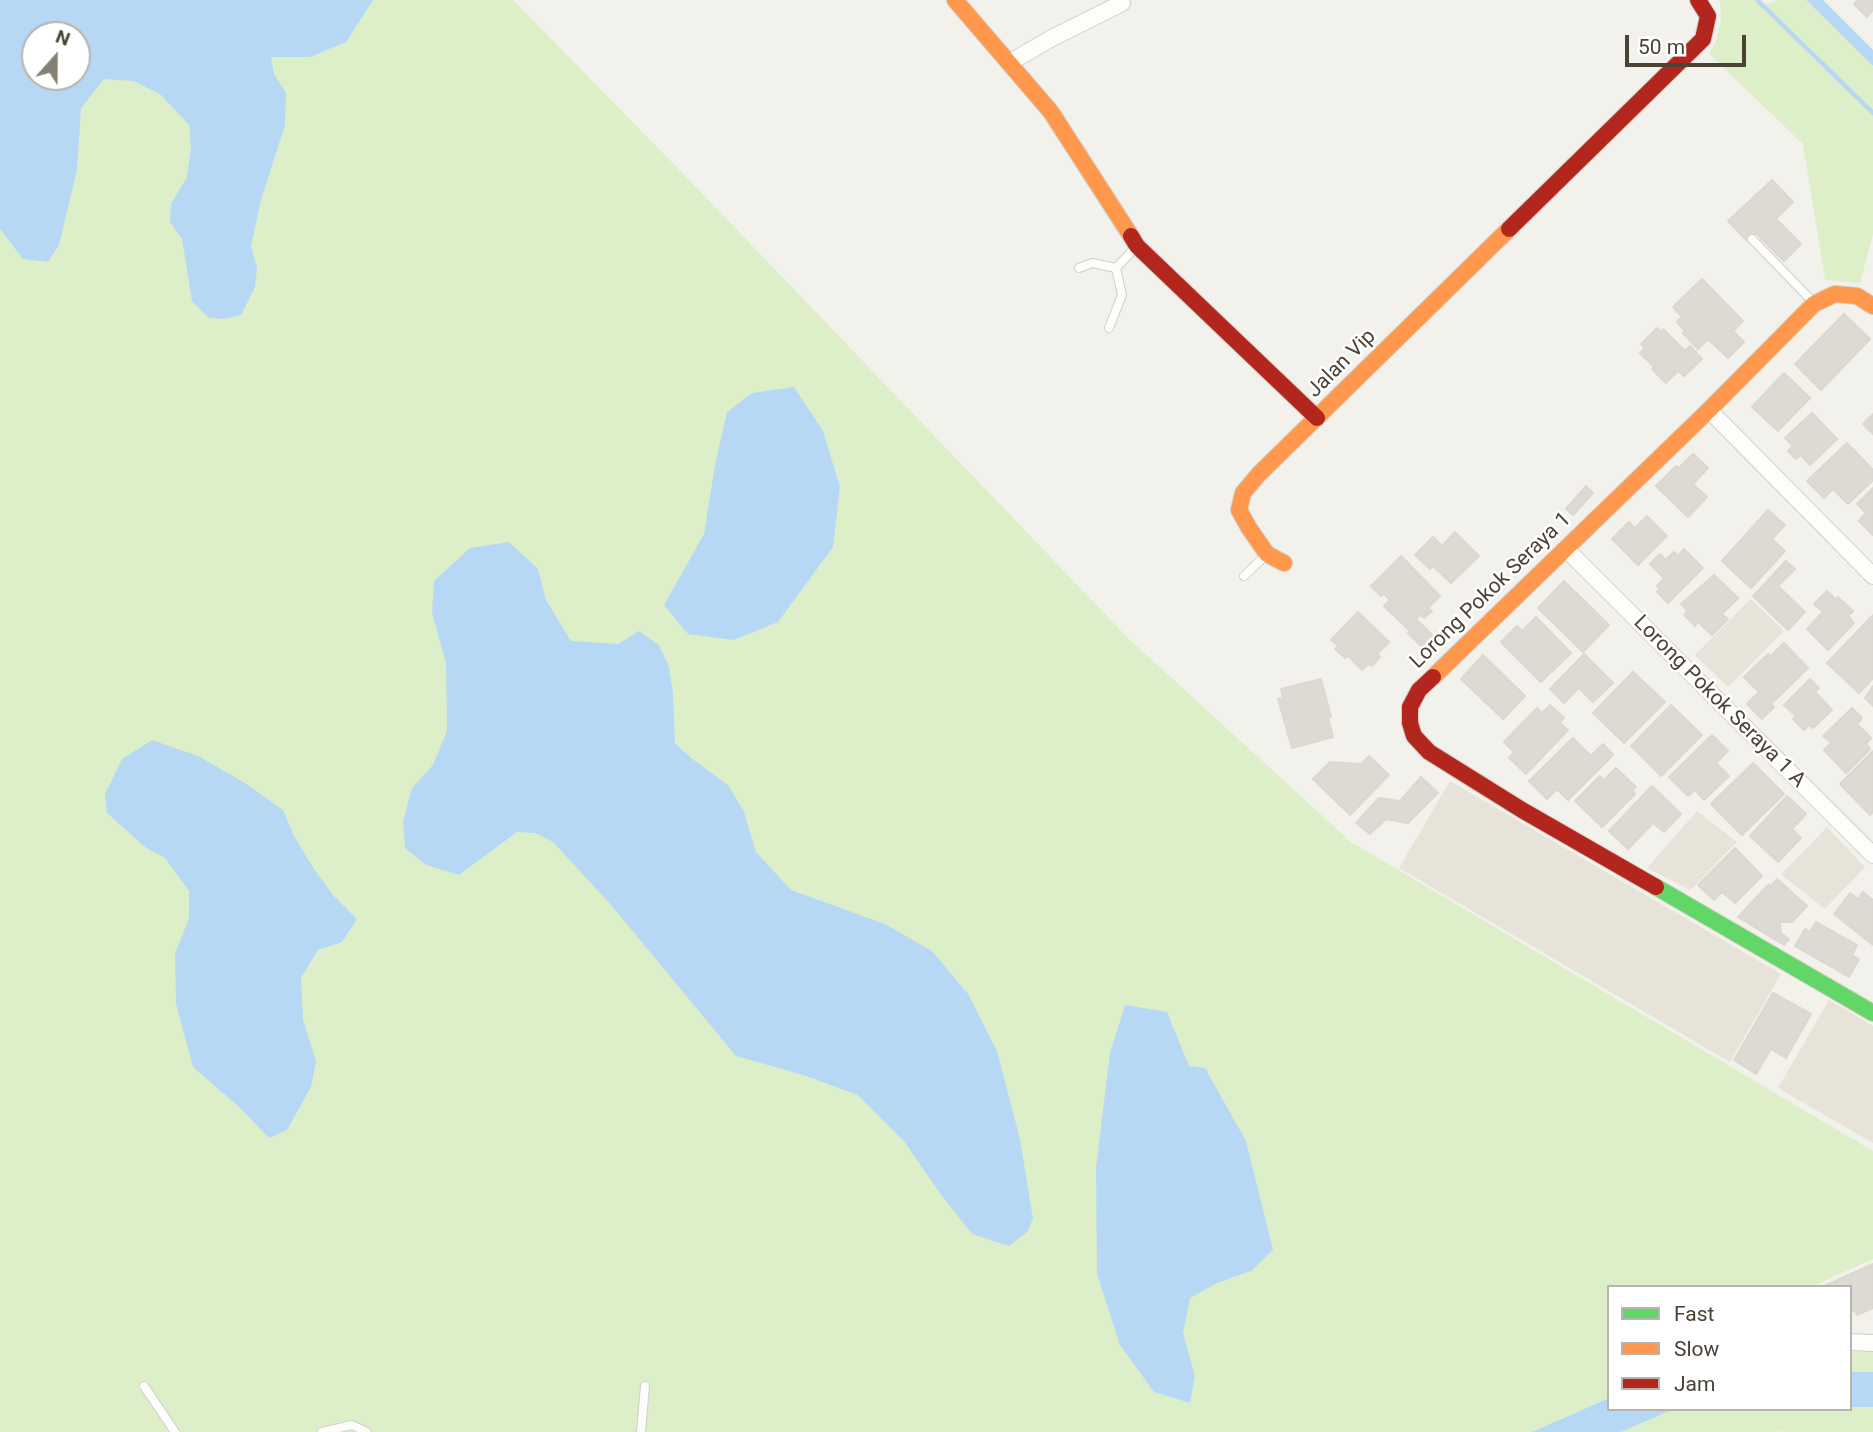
<!DOCTYPE html>
<html>
<head>
<meta charset="utf-8">
<style>
	body { margin:0 }
	#map { position:relative; width:1873px; height:1432px; overflow:hidden; background:#f2f1eb; font-family:Roboto,sans-serif }
	canvas { display:block }
	.legend { position:absolute; left:1607px; top:1285px; width:245px; height:126px; box-sizing:border-box; background:#fff; border:2px solid #b7b4ae; margin:0; padding:9px 12px; list-style:none; font-size:21px; color:#4a4335 }
	.legend li { display:flex; align-items:center; gap:14px; height:35px }
	.legend b { width:35px; border:2px solid #b7b4ae }
	.north { position:absolute; left:21px; top:21px; width:70px; height:70px; box-sizing:border-box; background:#fff; border:2px solid #b7b4ae; border-radius:50%; rotate:21deg; font-size:19px; font-weight:700; line-height:28px; text-align:center; color:#4a4335 }
	.north::after { content:''; display:block; margin:auto; width:24px; height:32px; background:#858075; clip-path:polygon(50% 0,100% 100%,50% 72%,0 100%) }
	.scale { position:absolute; left:1625px; top:35px; width:121px; height:32px; box-sizing:border-box; border:4px solid #4a4335; border-top:0; padding-left:9px; font-size:21px; line-height:24px; white-space:nowrap; color:#4a4335; -webkit-text-stroke:5px #fff; paint-order:stroke }
</style>
</head>
<body>
<div id="map">
<canvas width="1873" height="1432"></canvas>
<ul class="legend">
<li><b style="height:9px;background:#63d668"></b>Fast</li>
<li><b style="height:9px;background:#ff974d"></b>Slow</li>
<li><b style="height:9px;background:#b3261e"></b>Jam</li>
</ul>
<div class="north">N</div>
<div class="scale">50 m</div>
</div>
<script>
const g = document.querySelector('canvas').getContext('2d');
g.lineJoin = 'round';
function fill(path, color) { g.fillStyle = color; g.fill(path, 'evenodd'); }
const poly = rows => new Path2D(rows.map(r => 'M' + r).join(''));
function strokePath(path, color, width, dash) { g.strokeStyle = color; g.lineWidth = width; g.lineCap = dash ? 'butt' : 'round'; g.setLineDash(dash || []); g.stroke(path); }
function drawText(font, color, halo, rows, align = 'center') {
  g.font = font + ' Roboto,sans-serif'; g.lineWidth = 5; g.setLineDash([]); g.textBaseline = 'middle'; g.strokeStyle = halo; g.fillStyle = color; for (const [text, x, y, turn = 0] of rows) {
    g.save(); g.translate(x, y); g.rotate((+turn || 0) * Math.PI / 180); g.textAlign = isNaN(turn) ? turn : align; if (halo) g.strokeText(text, 0, 0); g.fillText(text, 0, 0); g.restore();
  }
}
const residential = poly([
	[1751,599,1784,631,1728,687,1695,655],
	[1450,781,1781,974,1730,1062,1399,868],
	[1697,811,1737,842,1690,890,1647,868],
	[1827,827,1865,867,1825,909,1781,874],
	[1829,1000,1873,1026,1873,1143,1778,1088]
]);
const green = poly([
	[0,0,513,0,696,187,1129,639,1351,842,1873,1151,1873,1259,1811,1287,1609,1287,1609,1398,1532,1432,0,1432],
	[35,35,77,35,77,77,35,77],
	[1720,0,1755,0,1763,4,1772,3,1776,0,1806,0,1873,66,1873,234,1860,283,1825,280,1803,144,1709,54,1716,41,1721,20],
	[1850,1352,1873,1352,1873,1372,1850,1372],
	[1850,1407,1873,1407,1873,1432,1783,1432,1782,1430,1778,1432,1621,1432,1674,1409,1850,1409]
]);
const water = poly([
	[0,0,373,0,346,42,310,57,271,57,274,74,286,93,285,125,261,200,251,246,257,268,255,287,241,315,225,319,209,318,192,301,182,239,170,222,171,204,187,177,191,147,189,125,161,95,134,81,104,79,81,108,77,170,59,245,48,262,23,259,0,229],
	[35,35,77,35,77,77,35,77],
	[1806,0,1823,0,1873,50,1873,66],
	[794,387,823,431,840,487,833,547,778,622,734,640,688,634,664,605,704,534,715,465,727,412,752,393],
	[509,542,538,569,546,600,571,641,618,644,639,631,659,645,669,667,673,693,675,743,691,758,728,785,744,812,756,852,791,890,885,924,932,951,968,994,997,1051,1020,1139,1033,1219,1027,1232,1009,1246,972,1234,939,1192,904,1141,858,1095,803,1075,736,1056,611,905,553,842,535,833,517,832,459,875,426,865,405,848,403,822,412,788,433,765,447,731,446,663,432,613,434,581,470,548],
	[152,740,198,756,245,783,283,810,295,838,314,869,333,895,357,919,342,942,318,950,301,978,303,1020,316,1061,311,1087,287,1130,269,1138,238,1106,193,1067,176,1004,175,954,189,918,189,891,165,858,145,847,107,813,105,794,122,759],
	[1125,1005,1167,1012,1189,1066,1205,1068,1246,1141,1273,1250,1251,1271,1217,1283,1190,1298,1183,1333,1195,1376,1190,1403,1154,1392,1120,1345,1097,1274,1096,1168,1110,1053],
	[1850,1372,1873,1372,1873,1407,1850,1407],
	[1609,1398,1609,1409,1674,1409,1621,1432,1532,1432]
]);
const stream = poly([
	[1757,0,1873,113]
]);
const building = poly([
	[1858,0,1873,0,1873,10,1867,17,1854,4,1858,0],
	[1772,180,1793,202,1776,219,1801,244,1784,261,1756,233,1747,241,1728,221,1772,180],
	[1702,279,1743,321,1733,331,1744,342,1728,358,1708,339,1698,349,1683,333,1685,331,1677,322,1682,317,1673,307,1702,279],
	[1844,314,1870,339,1821,390,1795,364,1844,314],
	[1657,328,1661,332,1663,329,1685,351,1690,346,1702,359,1684,376,1678,371,1666,383,1652,369,1654,367,1640,353,1645,348,1641,344,1657,328],
	[1784,373,1810,398,1778,431,1752,407,1784,373],
	[1812,413,1837,439,1810,465,1801,455,1796,459,1788,451,1793,446,1785,438,1812,413],
	[1873,414,1873,434,1863,424,1873,414],
	[1847,443,1873,470,1873,480,1848,504,1833,489,1824,498,1807,481,1847,443],
	[1693,454,1708,468,1693,484,1707,497,1688,517,1656,486,1676,466,1679,468,1693,454],
	[1586,486,1593,493,1573,515,1566,509,1586,486],
	[1873,488,1873,535,1859,521,1866,513,1857,504,1873,488],
	[1768,510,1785,525,1772,539,1785,551,1751,588,1722,561,1768,510],
	[1647,516,1667,536,1638,565,1612,539,1629,522,1635,528,1647,516],
	[1455,532,1479,556,1451,583,1433,566,1430,569,1415,555,1433,537,1442,546,1455,532],
	[1684,549,1703,568,1668,603,1657,592,1660,589,1657,586,1664,578,1650,564,1660,554,1666,560,1674,552,1678,556,1684,549],
	[1401,556,1440,596,1428,608,1432,611,1424,618,1420,615,1416,619,1434,637,1423,648,1408,633,1410,631,1384,606,1390,600,1384,594,1381,596,1371,586,1401,556],
	[1786,561,1795,569,1778,586,1805,612,1788,630,1753,596,1786,561],
	[1714,575,1738,598,1722,614,1728,619,1712,635,1698,622,1695,626,1684,615,1688,611,1681,604,1714,575],
	[1564,581,1609,625,1583,652,1538,608,1564,581],
	[1827,591,1836,600,1838,597,1853,611,1848,616,1854,623,1828,650,1807,629,1823,612,1814,604,1827,591],
	[1358,612,1389,642,1377,654,1380,657,1372,666,1369,664,1362,670,1348,656,1345,658,1335,649,1338,646,1331,640,1358,612],
	[1873,615,1873,678,1859,693,1827,663,1873,615],
	[1536,617,1571,653,1541,682,1501,642,1517,626,1522,631,1536,617],
	[1784,643,1808,668,1771,704,1774,707,1762,719,1747,704,1759,692,1744,677,1768,654,1771,656,1784,643],
	[1584,654,1613,683,1593,702,1579,688,1564,703,1550,689,1584,654],
	[1483,655,1525,696,1503,719,1461,679,1483,655],
	[1633,672,1665,702,1624,743,1593,713,1633,672],
	[1321,679,1331,717,1328,718,1333,737,1292,748,1278,699,1283,698,1281,689,1321,679],
	[1810,679,1819,688,1815,692,1832,710,1813,728,1809,725,1804,730,1793,719,1796,716,1784,705,1810,679],
	[1873,686,1873,706,1865,698,1873,686],
	[1550,705,1564,718,1560,723,1568,730,1526,774,1509,758,1514,752,1504,742,1537,708,1542,713,1550,705],
	[1671,705,1702,735,1661,776,1631,746,1671,705],
	[1852,708,1862,718,1857,724,1871,738,1866,744,1870,749,1846,773,1824,750,1831,743,1823,736,1852,708],
	[1712,735,1728,751,1716,763,1729,776,1704,800,1695,790,1688,796,1669,777,1712,735],
	[1573,738,1591,756,1603,744,1613,755,1568,800,1557,789,1547,799,1529,781,1573,738],
	[1873,751,1873,812,1870,815,1840,784,1873,751],
	[1369,756,1389,775,1350,815,1313,779,1330,762,1361,764,1369,756],
	[1753,763,1784,794,1742,835,1711,804,1753,763],
	[1616,768,1636,787,1632,791,1635,794,1602,827,1575,801,1600,776,1604,780,1616,768],
	[1421,777,1438,793,1408,823,1386,819,1370,834,1356,823,1379,798,1400,801,1421,777],
	[1652,786,1681,814,1664,832,1653,823,1628,849,1609,831,1652,786],
	[1787,796,1806,814,1792,829,1801,838,1778,862,1750,836,1787,796],
	[1735,848,1762,876,1735,903,1722,892,1714,900,1698,885,1735,848],
	[1777,879,1807,906,1792,922,1780,922,1781,933,1789,939,1784,945,1738,917,1769,884,1771,886,1777,879],
	[1863,892,1873,900,1873,945,1834,914,1850,893,1858,899,1863,892],
	[1816,922,1857,945,1852,955,1859,959,1849,977,1795,946,1805,929,1810,932,1816,922],
	[1773,993,1811,1014,1786,1058,1771,1049,1756,1074,1734,1060,1773,993],
	[1873,1264,1873,1308,1857,1315,1855,1310,1850,1312,1850,1287,1822,1287,1873,1264]
]);
const lane = poly([
	[1752,239,1813,302],
	[1079,268,1092,263,1116,268,1135,248],
	[1109,328,1122,295,1116,268],
	[1244,576,1265,556],
	[144,1386,175,1432],
	[322,1432,352,1425,367,1432],
	[641,1432,645,1386]
]);
const street = poly([
	[1009,63,1052,38,1122,3],
	[1709,410,1873,576],
	[1566,549,1873,855],
	[1850,1342,1873,1343]
]);
const fast = poly([
	[1656,887,1873,1013]
]);
const slow = poly([
	[955,0,1051,112,1131,236],
	[1284,563,1267,554,1249,528,1239,510,1243,493,1258,475,1509,229],
	[1433,677,1709,410,1814,304,1835,294,1857,296,1873,306]
]);
const jam = poly([
	[1509,229,1703,39,1708,16,1698,0],
	[1131,236,1137,246,1317,418],
	[1433,677,1419,690,1410,707,1410,723,1414,736,1429,752,1522,810,1656,887]
]);
const streetNames = [
	["Jalan Vip",1342,364,-45],
	["Lorong Pokok Seraya 1",1491,591,-44],
	["Lorong Pokok Seraya 1 A",1719,702,45]
];
fill(residential, '#e7e3d8');
fill(green, '#ddefc8');
fill(water, '#b7d8f4');
strokePath(stream, '#b7d8f4', 4.5);
fill(building, '#dcdad3');
strokePath(building, '#dbd8d0', 2);
strokePath(lane, '#d0cec8', 10);
strokePath(street, '#d0cec8', 18);
strokePath(fast, '#d2cec1', 18);
strokePath(slow, '#d2cec1', 18);
strokePath(jam, '#d2cec1', 18);
strokePath(lane, '#fdfdfc', 8);
strokePath(street, '#fdfdfc', 16);
strokePath(fast, '#63d668', 16);
strokePath(slow, '#ff974d', 16);
strokePath(jam, '#b3261e', 16);
drawText('21px', '#4a4335', '#fff', streetNames);
</script>
</body>
</html>
